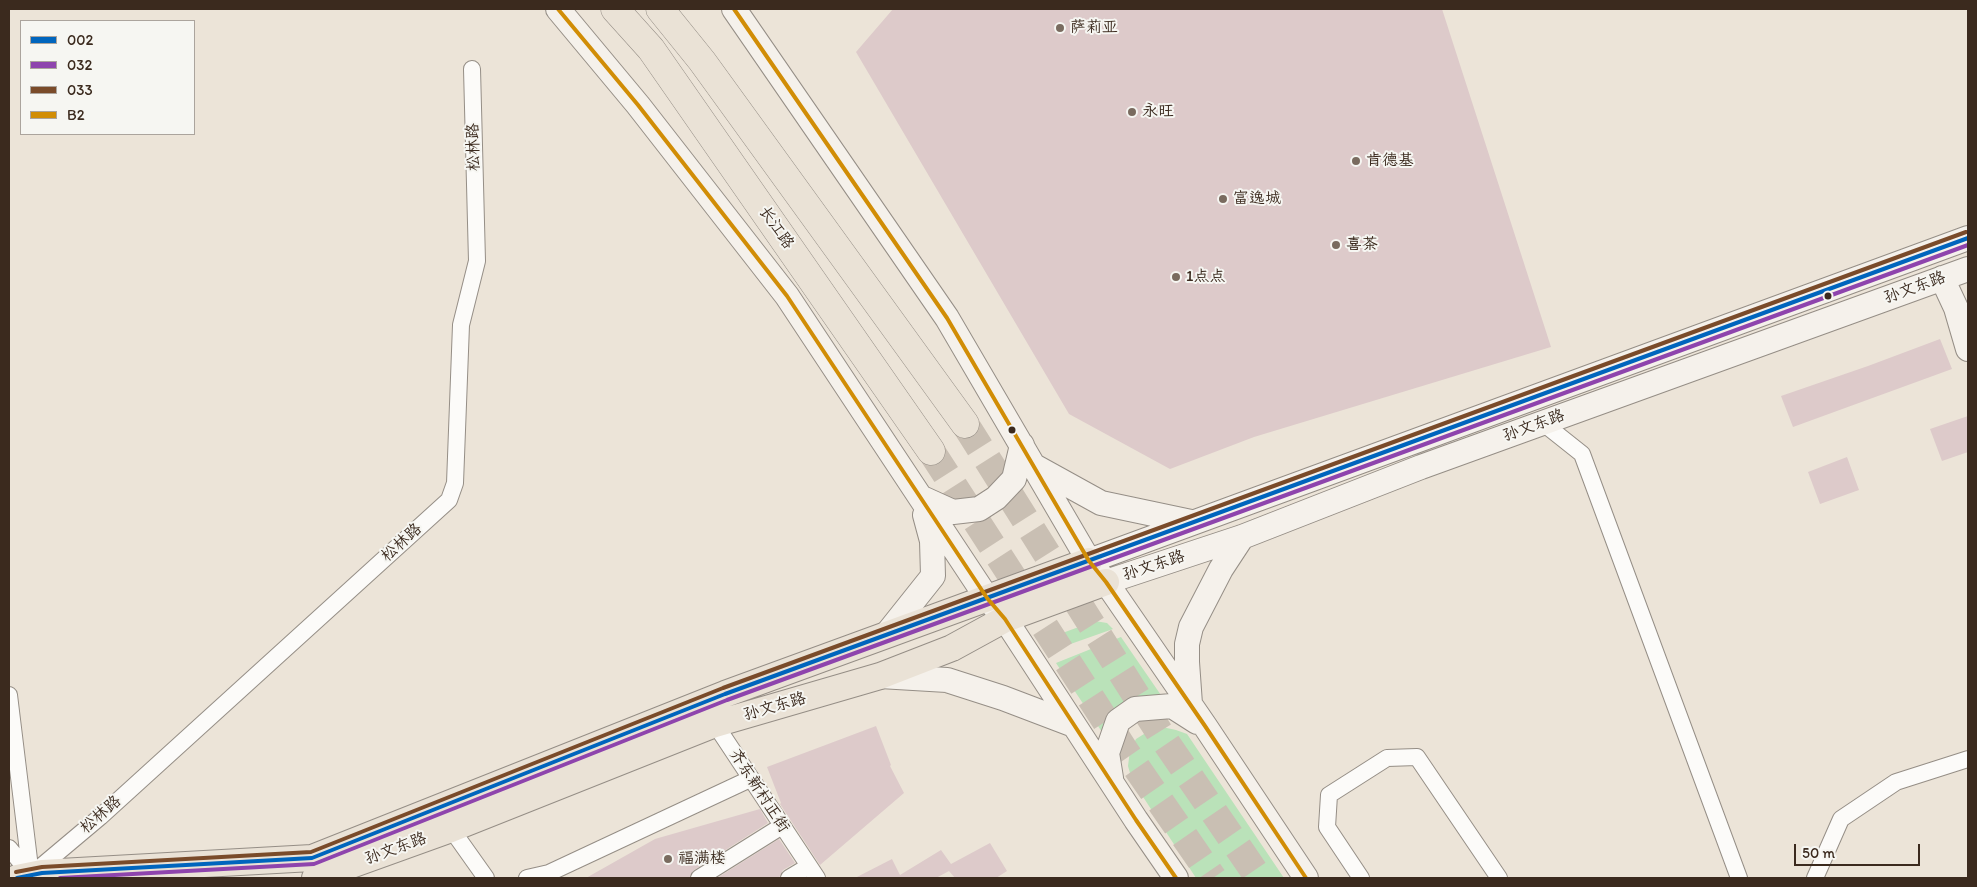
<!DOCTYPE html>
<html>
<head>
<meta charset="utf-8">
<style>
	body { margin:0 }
	#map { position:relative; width:1977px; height:887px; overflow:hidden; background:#ece4d8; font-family:Itim,sans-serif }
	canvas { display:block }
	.frame { position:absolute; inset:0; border:10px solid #3b2a1e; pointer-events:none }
	.legend { position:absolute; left:20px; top:20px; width:175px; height:115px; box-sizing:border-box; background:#f6f6f2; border:1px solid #aba49d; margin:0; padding:6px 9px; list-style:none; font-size:15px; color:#3b2a1e }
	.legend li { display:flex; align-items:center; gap:10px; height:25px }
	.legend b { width:25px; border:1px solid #aba49d }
	.scale { position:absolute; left:1794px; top:844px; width:126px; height:22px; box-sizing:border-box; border:2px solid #3b2a1e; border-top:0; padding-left:6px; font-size:15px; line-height:18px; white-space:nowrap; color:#3b2a1e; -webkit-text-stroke:4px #f6f6f2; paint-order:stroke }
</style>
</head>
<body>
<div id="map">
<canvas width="1977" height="887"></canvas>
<div class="frame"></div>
<ul class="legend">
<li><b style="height:6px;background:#0065bd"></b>002</li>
<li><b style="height:6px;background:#8e44ad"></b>032</li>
<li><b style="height:6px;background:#7a4b2a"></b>033</li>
<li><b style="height:6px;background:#d18d06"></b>B2</li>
</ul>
<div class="scale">50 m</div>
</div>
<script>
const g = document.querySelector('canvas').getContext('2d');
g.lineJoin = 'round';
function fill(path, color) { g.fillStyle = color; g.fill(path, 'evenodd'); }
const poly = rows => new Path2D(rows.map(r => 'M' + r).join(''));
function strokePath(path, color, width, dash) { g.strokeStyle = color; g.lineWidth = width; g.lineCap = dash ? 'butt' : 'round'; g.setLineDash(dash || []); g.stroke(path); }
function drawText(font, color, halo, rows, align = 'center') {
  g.font = font + ' Itim,"LXGW WenKai TC",sans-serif'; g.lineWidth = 4; g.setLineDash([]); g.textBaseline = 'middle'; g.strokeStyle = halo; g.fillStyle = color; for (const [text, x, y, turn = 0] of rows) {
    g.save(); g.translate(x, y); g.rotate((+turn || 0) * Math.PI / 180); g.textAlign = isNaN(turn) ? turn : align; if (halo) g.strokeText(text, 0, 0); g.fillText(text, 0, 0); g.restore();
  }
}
const green = poly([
	[1095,621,1107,623,1113,629,1048,652,1050,639,1057,635],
	[1121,637,1165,701,1104,735,1056,663],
	[1162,727,1176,730,1187,734,1284,878,1196,878,1132,780,1128,766,1130,750,1136,739,1152,729]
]);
const building = poly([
	[893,9,1442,9,1551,347,1254,437,1170,469,1069,414,856,52],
	[1940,339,1952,369,1793,427,1781,396,1868,366],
	[1968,416,1968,452,1942,461,1930,429],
	[1847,457,1859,490,1820,504,1808,472],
	[876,726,891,765,890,766,904,793,820,865,780,804,781,803,767,767],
	[760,809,768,823,694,870,689,878,586,878,655,839],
	[779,839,795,863,783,870,779,878,717,878],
	[990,843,1007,871,996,878,955,878,949,871,936,878,855,878,892,859,900,875,941,850,951,864]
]);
const highwayTunnel = poly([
	[965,424,1163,738,1259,878],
	[931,451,1127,754,1213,878]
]);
const street = poly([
	[1543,423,1582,454,1739,878],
	[9,695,31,876],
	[711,718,817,878],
	[447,823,486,878],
	[9,848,31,875,100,817,449,500,455,483,461,325,477,261,472,69],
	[527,878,549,873],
	[544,878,549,873,750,779],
	[699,878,782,826],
	[789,878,809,866],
	[1361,878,1327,827,1329,795,1387,758,1417,757,1499,878],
	[1815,878,1841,819,1896,782,1968,759]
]);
const secondary = poly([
	[558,9,638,105,787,296,987,598,1005,619,1136,820,1176,878],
	[734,9,947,318,1089,561,1106,582,1205,726,1306,878],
	[1942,278,1956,308,1968,349],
	[1034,466,1101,503,1191,522],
	[920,497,953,512,979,509,996,498,1014,479,1022,445],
	[1089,561,1968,238],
	[1106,582,1242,537,1421,467,1968,269],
	[886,635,933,576,932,541,925,515],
	[880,676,947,680,1003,698,1074,725],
	[1190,704,1187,662,1187,644,1191,627,1221,569,1242,537],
	[1111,778,1107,753,1118,721,1135,709,1172,706,1197,722]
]);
const primary = poly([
	[17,878,42,873,312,858,725,694,1089,561],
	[315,878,451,829,715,724,880,676,952,648,1005,619,1106,582]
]);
const highway = poly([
	[615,9,651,49,931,451],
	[660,9,702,61,965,424]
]);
const bus1 = poly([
	[17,878,42,873,312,858,725,694,1968,238]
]);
const bus2 = poly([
	[60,878,314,864,727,700,1968,245]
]);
const bus3 = poly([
	[16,872,42,867,311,852,723,688,1966,232]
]);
const bus4 = poly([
	[558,9,638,105,787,296,987,598,1005,619,1136,820,1176,878],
	[734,9,947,318,1089,561,1106,582,1205,726,1306,878]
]);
const markers = [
	[1060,28,5,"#796b5f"],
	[1132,112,5,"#796b5f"],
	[1356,161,5,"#796b5f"],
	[1223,199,5,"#796b5f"],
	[1336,245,5,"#796b5f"],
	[1176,277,5,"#796b5f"],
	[1828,296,4.5,"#3b2a1e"],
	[1012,430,4.5,"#3b2a1e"],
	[668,859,5,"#796b5f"]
];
const poiNames = [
	["萨莉亚",1070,28],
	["永旺",1142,112],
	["肯德基",1366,161],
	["富逸城",1233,199],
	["喜茶",1346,245],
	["1点点",1186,277],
	["福满楼",678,859]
];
const streetNames = [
	["松林路",474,147,-91],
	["长江路",776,228,55],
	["孙文东路",1915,288,-20],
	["孙文东路",1534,426,-20],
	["松林路",402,543,-42],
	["孙文东路",1154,566,-18],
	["孙文东路",775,707,-16],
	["齐东新村正街",759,791,57],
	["松林路",101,815,-41],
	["孙文东路",396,849,-20]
];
fill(green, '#bae2b9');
fill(building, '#ddcaca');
strokePath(highwayTunnel, '#c9bfb3', 28, [28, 14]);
strokePath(street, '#958e86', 18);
strokePath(secondary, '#958e86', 26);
strokePath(primary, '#958e86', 28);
strokePath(highway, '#958e86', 29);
strokePath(street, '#fcfbf9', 16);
strokePath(secondary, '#f5f1eb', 24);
strokePath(primary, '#eae2d6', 26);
strokePath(highway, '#eae2d6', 28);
strokePath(bus1, '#0065bd', 4);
strokePath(bus2, '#8e44ad', 4);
strokePath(bus3, '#7a4b2a', 4);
strokePath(bus4, '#d18d06', 4);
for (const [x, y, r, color] of markers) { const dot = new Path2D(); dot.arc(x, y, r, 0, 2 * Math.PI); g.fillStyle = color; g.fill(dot); strokePath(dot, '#f6f6f2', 2); }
drawText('16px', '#3b2a1e', '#f6f6f2', poiNames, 'left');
drawText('16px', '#3b2a1e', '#f6f6f2', streetNames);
</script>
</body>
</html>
